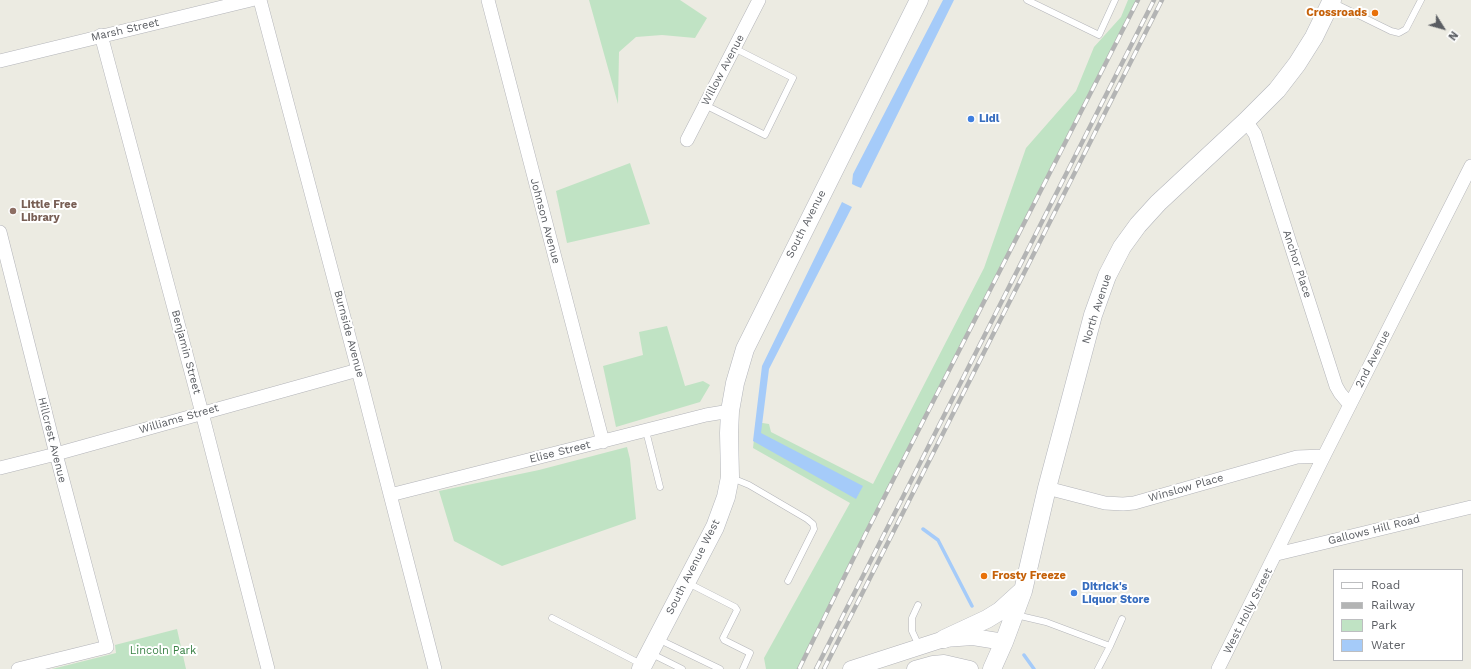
<!DOCTYPE html>
<html>
<head>
<meta charset="utf-8">
<style>
	body { margin:0 }
	#map { position:relative; width:1471px; height:669px; overflow:hidden; background:#ecebe2; font-family:"Work Sans",sans-serif }
	canvas { display:block }
	.legend { position:absolute; left:1333px; top:569px; width:130px; height:92px; box-sizing:border-box; background:#fff; border:1px solid #bdbec0; margin:0; padding:5px 7px; list-style:none; font-size:12px; color:#5a5d62 }
	.legend li { display:flex; align-items:center; gap:8px; height:20px }
	.legend b { width:20px; border:1px solid #bdbec0 }
	.north { position:absolute; left:1423px; top:8px; width:40px; height:40px; -webkit-text-stroke:3px #fff; paint-order:stroke; rotate:127deg; font-size:11px; font-weight:700; line-height:16px; text-align:center; color:#5a5d62 }
	.north::after { content:''; display:block; margin:auto; width:14px; height:18px; background:#5a5d62; clip-path:polygon(50% 0,100% 100%,50% 72%,0 100%) }
</style>
</head>
<body>
<div id="map">
<canvas width="1471" height="669"></canvas>
<ul class="legend">
<li><b style="height:5px;background:#fff"></b>Road</li>
<li><b style="height:5px;background:#b3b4b4"></b>Railway</li>
<li><b style="height:11px;background:#c0e3c4"></b>Park</li>
<li><b style="height:11px;background:#a5cbf9"></b>Water</li>
</ul>
<div class="north">N</div>
</div>
<script>
const g = document.querySelector('canvas').getContext('2d');
g.lineJoin = 'round';
function fill(path, color) { g.fillStyle = color; g.fill(path, 'evenodd'); }
const poly = rows => new Path2D(rows.map(r => 'M' + r).join(''));
function strokePath(path, color, width, dash) { g.strokeStyle = color; g.lineWidth = width; g.lineCap = dash ? 'butt' : 'round'; g.setLineDash(dash || []); g.stroke(path); }
function drawText(font, color, halo, rows, align = 'center') {
  g.font = font + ' "Work Sans",sans-serif'; g.lineWidth = 4; g.setLineDash([]); g.textBaseline = 'middle'; g.strokeStyle = halo; g.fillStyle = color; for (const [text, x, y, turn = 0] of rows) {
    g.save(); g.translate(x, y); g.rotate((+turn || 0) * Math.PI / 180); g.textAlign = isNaN(turn) ? turn : align; if (halo) g.strokeText(text, 0, 0); g.fillText(text, 0, 0); g.restore();
  }
}
const green = poly([
	[589,0,680,0,707,18,695,38,662,35,636,37,619,52,618,104],
	[1128,0,1137,0,799,669,766,669,764,658,850,503,753,448,756,422,769,424,771,432,873,484,984,268,1026,148,1076,91,1094,47,1121,17],
	[630,163,650,224,567,243,556,191],
	[667,326,685,386,703,381,710,385,700,402,616,427,603,366,643,355,639,332],
	[627,447,630,459,636,519,502,566,454,541,439,491,539,470],
	[177,629,186,669,52,669,116,653,115,645]
]);
const water = poly([
	[943,0,954,0,861,188,856,186,852,184,853,174],
	[842,202,852,207,769,369,761,433,863,486,856,499,753,441,762,366]
]);
const stream = poly([
	[923,529,938,540,972,606],
	[1024,655,1034,669]
]);
const service = poly([
	[1027,0,1099,35,1115,0],
	[1332,2,1391,31,1399,33,1406,29,1421,0],
	[705,105,765,135,793,78,734,48],
	[646,431,660,487],
	[732,478,749,485,807,519,813,524,814,529,788,581],
	[688,583,735,607,737,610,723,638,724,640,750,653,743,669],
	[918,605,912,618,912,631,919,646],
	[1016,615,1046,622,1110,646,1098,669],
	[552,618,641,664],
	[658,639,720,669],
	[1110,646,1122,619],
	[652,654,682,669]
]);
const minor = poly([
	[260,0,358,370,435,669],
	[488,0,603,442],
	[101,35,202,413,268,669],
	[0,61,251,0],
	[1246,121,1255,134,1336,386,1340,393,1350,405],
	[687,140,759,0],
	[0,232,56,454,107,647,18,669],
	[0,468,56,454,358,370],
	[1047,488,1105,503,1123,504,1134,503,1297,457,1324,456],
	[390,495,706,415,730,411],
	[1277,554,1471,507],
	[1218,669,1324,456,1471,166]
]);
const tertiary = poly([
	[851,669,944,639,973,637,1004,642],
	[915,669,933,664,944,663,970,669]
]);
const secondary = poly([
	[944,639,987,619,1000,611,1022,591],
	[641,669,715,527,726,497,730,477,729,433,730,411,735,383,745,349,919,0],
	[992,669,1004,642,1023,591,1047,488,1093,315,1107,276,1122,247,1138,225,1158,203,1246,121,1277,90,1297,64,1314,37,1332,0]
]);
const rail = poly([
	[799,669,865,535,1138,0],
	[816,669,1154,0],
	[824,669,1162,0]
]);
const markers = [
	[1375,13,4,"#e8710a"],
	[971,119,4,"#3f7fe0"],
	[13,211,4,"#8d6e63"],
	[984,576,4,"#e8710a"],
	[1074,593,4,"#3f7fe0"]
];
const foodNames = [
	["Crossroads",1367,13],
	["Frosty Freeze",992,576,"left"]
];
const streetNames = [
	["Marsh Street",125,30,-13],
	["Willow Avenue",723,70,-62],
	["Johnson Avenue",545,221,75],
	["South Avenue",806,224,-63],
	["Anchor Place",1297,264,72],
	["North Avenue",1097,309,-72],
	["Burnside Avenue",349,334,75],
	["Benjamin Street",186,352,75],
	["2nd Avenue",1373,359,-63],
	["Williams Street",179,419,-16],
	["Hillcrest Avenue",52,440,76],
	["Elise Street",560,452,-14],
	["Winslow Place",1186,488,-16],
	["Gallows Hill Road",1374,530,-14],
	["South Avenue West",693,567,-63],
	["West Holly Street",1248,611,-63]
];
const shopNames = [
	["Lidl",979,119],
	["Ditrick's",1082,587],
	["Liquor Store",1082,600]
];
const educationNames = [
	["Little Free",21,205],
	["Library",21,218]
];
const parkNames = [
	["Lincoln Park",163,651]
];
fill(green, '#c0e3c4');
fill(water, '#a5cbf9');
strokePath(stream, '#a5cbf9', 3.5);
strokePath(service, '#b3b4b9', 7);
strokePath(minor, '#b3b4b9', 14);
strokePath(tertiary, '#b3b4b9', 17);
strokePath(secondary, '#b4b6bc', 19);
strokePath(service, '#fff', 6);
strokePath(minor, '#fff', 13);
strokePath(tertiary, '#fff', 16);
strokePath(secondary, '#fff', 18);
strokePath(rail, '#b3b4b4', 4.5);
strokePath(rail, '#fff', 3, [9]);
for (const [x, y, r, color] of markers) { const dot = new Path2D(); dot.arc(x, y, r, 0, 2 * Math.PI); g.fillStyle = color; g.fill(dot); strokePath(dot, '#fff', 1.5); }
drawText('bold 11px', '#c56008', '#fff', foodNames, 'right');
drawText('11px', '#5a5d62', '#fff', streetNames);
drawText('bold 11px', '#366cbe', '#fff', shopNames, 'left');
drawText('bold 11px', '#785e54', '#fff', educationNames, 'left');
drawText('11px', '#3a8246', '#fff', parkNames);
</script>
</body>
</html>
